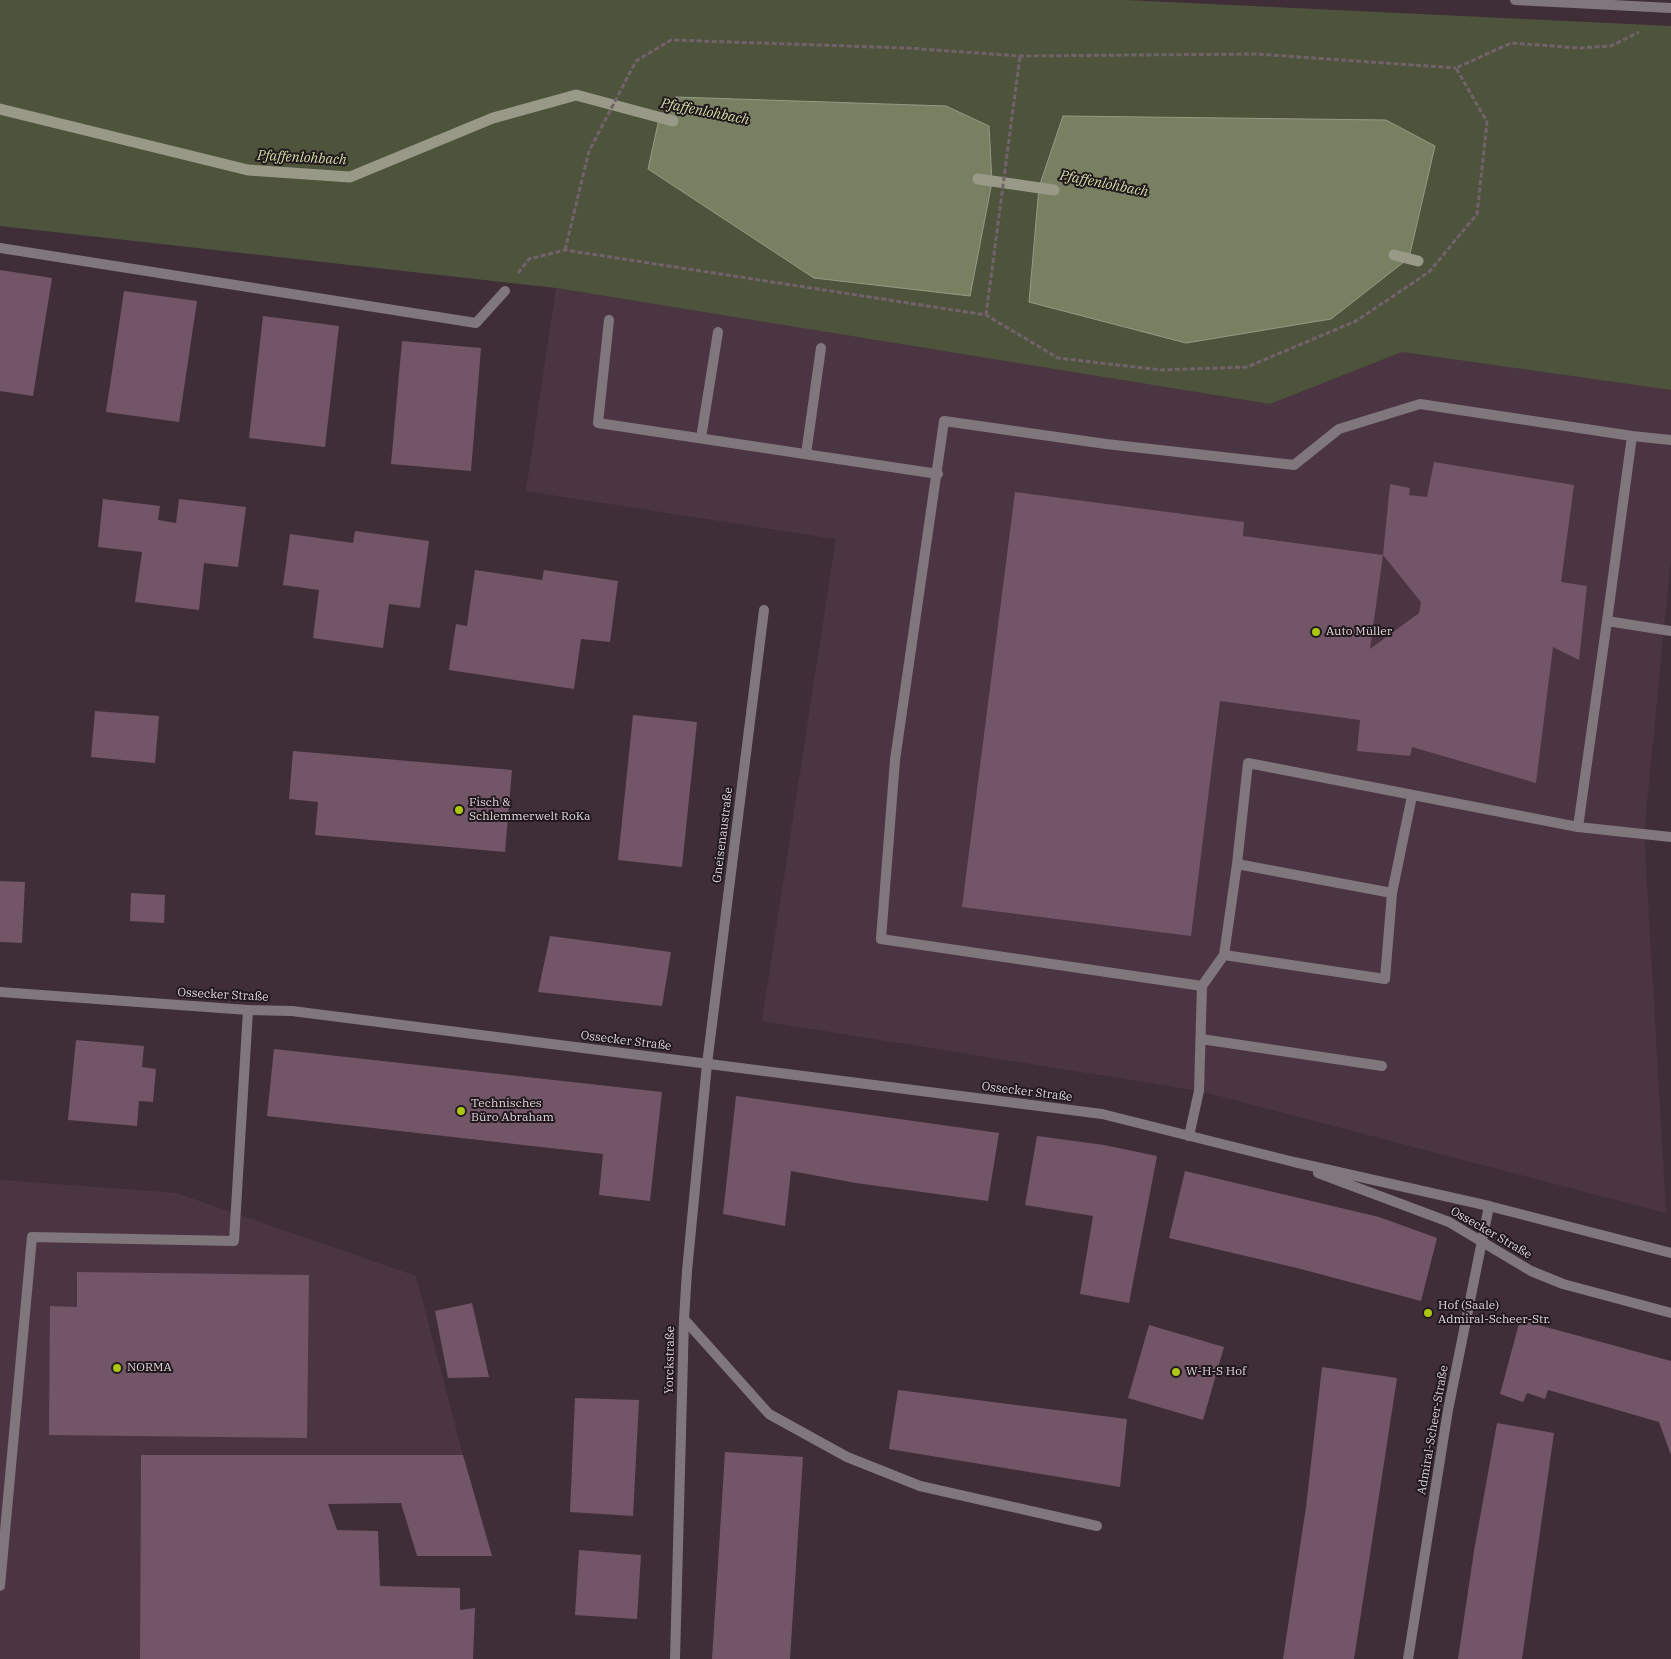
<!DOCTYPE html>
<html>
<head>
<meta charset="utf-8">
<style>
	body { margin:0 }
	canvas { display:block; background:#3f2e38 }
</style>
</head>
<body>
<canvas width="1671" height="1659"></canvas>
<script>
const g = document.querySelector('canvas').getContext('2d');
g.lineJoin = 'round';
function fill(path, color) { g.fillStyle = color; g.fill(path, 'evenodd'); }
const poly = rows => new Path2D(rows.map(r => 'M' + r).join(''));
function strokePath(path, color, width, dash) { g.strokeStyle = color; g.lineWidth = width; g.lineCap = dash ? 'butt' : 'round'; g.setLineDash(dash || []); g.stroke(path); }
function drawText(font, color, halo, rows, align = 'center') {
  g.font = font + ' "IBM Plex Serif",serif'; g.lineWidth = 4; g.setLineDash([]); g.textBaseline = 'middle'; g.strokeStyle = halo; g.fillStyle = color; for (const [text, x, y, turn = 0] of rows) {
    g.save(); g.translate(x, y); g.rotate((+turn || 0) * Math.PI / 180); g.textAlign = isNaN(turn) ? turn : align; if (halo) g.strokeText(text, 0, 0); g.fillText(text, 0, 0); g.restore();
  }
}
const built = poly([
	[556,288,1270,404,1402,352,1671,390,1671,556,1644,833,1666,1213,1200,1091,762,1021,836,539,526,491],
	[0,1180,176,1193,416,1276,463,1455,141,1455,140,1659,0,1659]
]);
const green = poly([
	[0,0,1126,0,1671,26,1671,390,1402,352,1270,404,556,288,0,226]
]);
const water = poly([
	[676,97,946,106,989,126,992,182,970,296,814,278,648,169,659,119,676,97],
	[1063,116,1386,120,1435,146,1409,258,1331,319,1186,343,1029,302,1039,187,1063,116]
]);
const stream = poly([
	[0,109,248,170,350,177,493,118,576,95,673,121],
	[978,179,1054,190],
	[1394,255,1418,261]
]);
const building = poly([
	[0,270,52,278,33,396,0,391],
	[124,291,197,301,179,422,106,412],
	[263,316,339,326,325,447,249,438],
	[402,341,481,348,471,471,391,464],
	[1434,462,1574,485,1561,582,1587,586,1579,660,1553,647,1536,783,1412,747,1410,756,1357,751,1360,720,1220,701,1191,936,962,907,1015,492,1244,522,1243,536,1383,555,1370,649,1419,613,1421,602,1383,555,1390,484,1410,488,1409,495,1427,497],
	[103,499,160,506,158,520,176,523,179,499,246,507,238,567,204,563,199,610,135,602,142,552,98,547],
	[355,531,429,541,420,608,389,604,383,648,313,638,319,590,283,585,290,534,353,543],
	[475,570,542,580,544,570,618,581,610,642,581,639,574,689,449,670,456,624,467,626],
	[95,711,159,716,155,763,91,757],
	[633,715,697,722,682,867,618,860],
	[293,751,512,770,505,852,315,835,318,802,289,799],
	[0,881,25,882,22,943,0,942],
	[131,893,165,895,164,923,130,921],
	[550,936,671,952,662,1006,538,992],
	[76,1040,144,1046,142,1067,156,1069,153,1102,139,1101,137,1126,68,1120],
	[274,1049,662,1092,650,1201,599,1195,603,1154,267,1116],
	[736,1096,999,1133,988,1201,856,1183,791,1171,785,1226,723,1214],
	[1037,1136,1104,1145,1157,1156,1129,1303,1080,1294,1093,1216,1025,1205],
	[1185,1171,1379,1217,1437,1238,1421,1301,1297,1268,1169,1238],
	[77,1272,309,1275,307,1438,49,1435,50,1306,77,1307],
	[472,1303,489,1377,448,1378,435,1311],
	[1520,1320,1671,1361,1671,1455,1659,1422,1548,1390,1545,1399,1527,1393,1523,1402,1500,1394],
	[1149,1325,1224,1347,1203,1420,1128,1398],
	[1322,1367,1397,1378,1354,1659,1283,1659,1306,1507],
	[898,1390,1127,1419,1120,1487,889,1449],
	[575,1398,639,1400,633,1516,570,1512],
	[1497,1423,1554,1433,1522,1659,1458,1659,1474,1551],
	[725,1452,803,1457,790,1659,712,1659],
	[141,1455,463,1455,492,1556,417,1556,401,1503,328,1504,337,1530,378,1531,380,1586,460,1588,460,1610,475,1608,473,1659,140,1659],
	[579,1550,641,1555,637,1619,575,1615]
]);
const path = poly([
	[565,250,589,151,636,61,671,40,907,48,1020,56,1256,54,1456,68],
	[518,273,529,259,565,250,986,315,1058,358,1161,370,1247,367,1356,321,1429,272,1477,214,1487,122,1456,68,1511,43,1580,48,1611,46,1639,32],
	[986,315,1020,56]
]);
const service = poly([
	[0,248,476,323,505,291],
	[609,320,598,423,938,474],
	[701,438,718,332],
	[806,454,821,348],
	[1607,621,1632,436],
	[1578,827,1607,621,1671,631],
	[1237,864,1392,893],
	[1224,955,1385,979,1392,893,1412,796],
	[1202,986,1224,955,1237,864,1248,763,1578,827,1671,837],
	[1201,1039,1382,1066],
	[1189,1136,1199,1091,1202,986,881,939,895,760,944,421,1106,444,1294,465,1339,429,1420,404,1632,436,1671,440],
	[684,1319,769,1414,847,1457,920,1486,1097,1526],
	[0,1586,32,1237,234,1241,248,1010]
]);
const minor = poly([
	[1515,0,1671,8],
	[675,1659,684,1319,687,1271,707,1064,764,610],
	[1408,1659,1448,1410,1489,1206]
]);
const tertiary = poly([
	[0,992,248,1010,292,1011,1102,1114,1294,1162,1489,1206,1671,1253],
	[1318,1173,1449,1222,1531,1271,1563,1284,1671,1313]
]);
const markers = [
	[1316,632,5,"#acc611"],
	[459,810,5,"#acc611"],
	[461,1111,5,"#acc611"],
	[1428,1313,5,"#acc611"],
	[117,1368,5,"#acc611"],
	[1176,1372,5,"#acc611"]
];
const poiNames = [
	["Auto Müller",1326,632],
	["Fisch &",469,803],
	["Schlemmerwelt RoKa",469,817],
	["Technisches",471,1104],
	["Büro Abraham",471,1118],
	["Hof (Saale)",1438,1306],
	["Admiral-Scheer-Str.",1438,1320],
	["NORMA",127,1368],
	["W-H-S Hof",1186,1372]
];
const streetNames = [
	["Gneisenaustraße",723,835,-83],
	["Ossecker Straße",223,995,3],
	["Ossecker Straße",626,1041,7],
	["Ossecker Straße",1027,1092,7],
	["Ossecker Straße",1491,1233,30],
	["Yorckstraße",670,1360,-89],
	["Admiral-Scheer-Straße",1433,1430,-80]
];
const waterNames = [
	["Pfaffenlohbach",705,112,11],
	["Pfaffenlohbach",302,158,3],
	["Pfaffenlohbach",1104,184,11]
];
fill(built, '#4c3543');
fill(green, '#4e543b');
fill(water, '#798062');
strokePath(water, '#989986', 1);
strokePath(stream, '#989986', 11);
fill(building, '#725566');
strokePath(path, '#71626b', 3, [5, 2.5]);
strokePath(service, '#80777c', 10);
strokePath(minor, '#80777c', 10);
strokePath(tertiary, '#80777c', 10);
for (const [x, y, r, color] of markers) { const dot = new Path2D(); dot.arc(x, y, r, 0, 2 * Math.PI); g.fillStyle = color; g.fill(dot); strokePath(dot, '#21191d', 2); }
drawText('12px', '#dfd4da', '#21191d', poiNames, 'left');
drawText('12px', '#dfd4da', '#21191d', streetNames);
drawText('italic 14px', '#cfdca4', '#21191d', waterNames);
</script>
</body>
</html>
